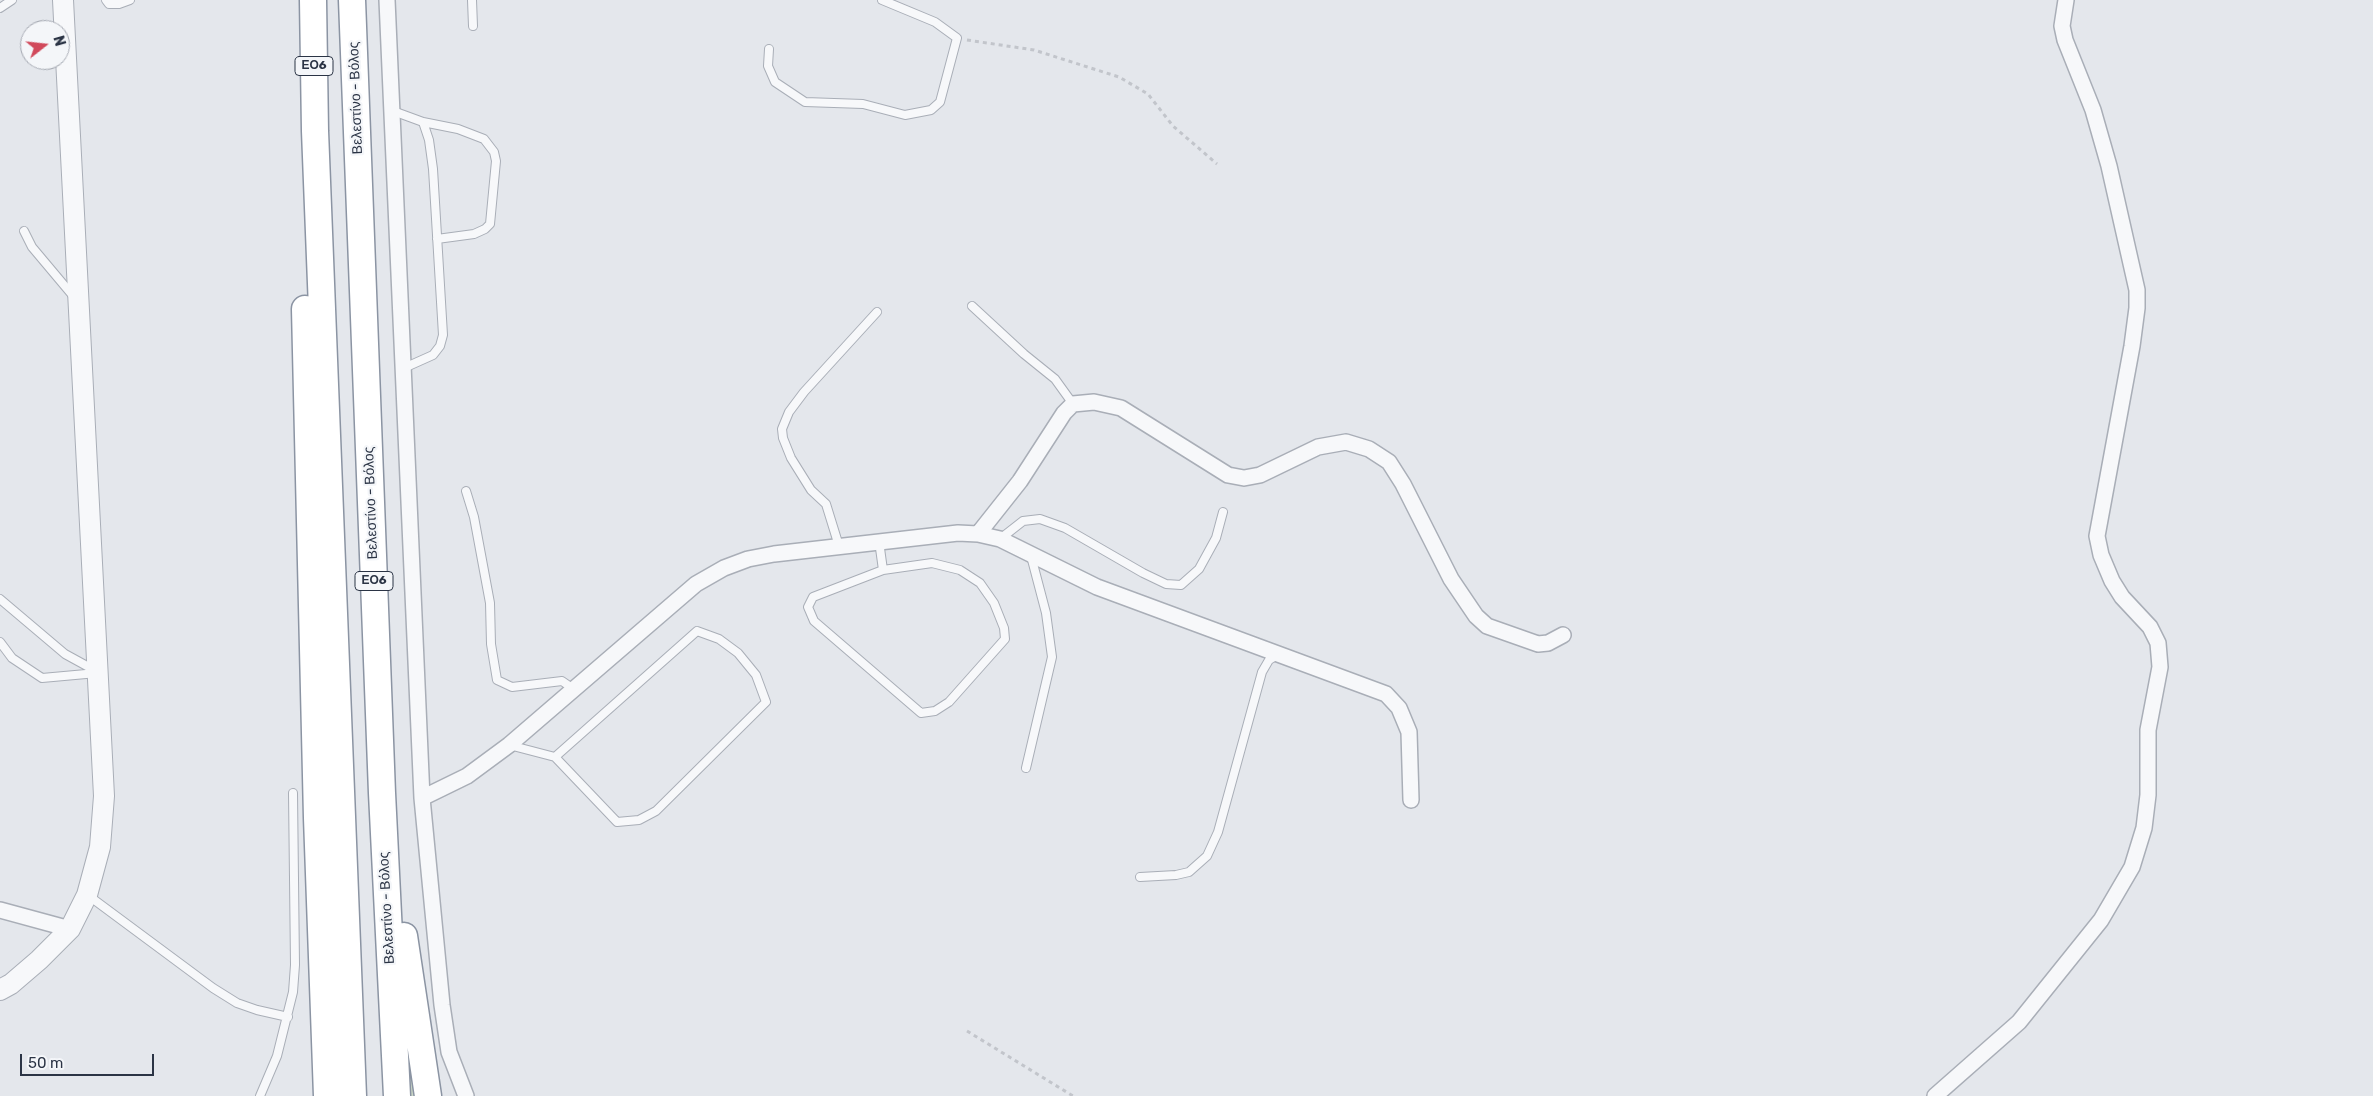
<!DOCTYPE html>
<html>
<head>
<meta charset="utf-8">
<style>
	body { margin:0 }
	#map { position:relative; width:2373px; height:1096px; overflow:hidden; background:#e4e7ec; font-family:Rubik,sans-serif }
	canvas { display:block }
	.north { position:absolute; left:20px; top:20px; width:50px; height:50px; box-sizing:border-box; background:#f4f6f9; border:1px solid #a4a8b1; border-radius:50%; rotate:74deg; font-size:14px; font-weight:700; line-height:20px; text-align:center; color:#2b3445 }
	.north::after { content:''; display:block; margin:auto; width:18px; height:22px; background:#d1495b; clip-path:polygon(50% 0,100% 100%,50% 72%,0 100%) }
	.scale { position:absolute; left:20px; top:1054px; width:134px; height:22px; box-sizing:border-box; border:2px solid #2b3445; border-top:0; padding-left:6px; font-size:15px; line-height:18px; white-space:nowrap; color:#2b3445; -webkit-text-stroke:4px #f4f6f9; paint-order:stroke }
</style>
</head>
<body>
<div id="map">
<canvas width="2373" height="1096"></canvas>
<div class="north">N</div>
<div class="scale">50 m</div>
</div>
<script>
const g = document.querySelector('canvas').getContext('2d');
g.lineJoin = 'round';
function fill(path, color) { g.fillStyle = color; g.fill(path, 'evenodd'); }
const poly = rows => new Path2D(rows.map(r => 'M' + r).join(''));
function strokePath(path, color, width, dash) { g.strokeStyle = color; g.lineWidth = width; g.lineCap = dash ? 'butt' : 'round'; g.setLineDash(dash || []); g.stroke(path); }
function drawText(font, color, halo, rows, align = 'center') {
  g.font = font + ' Rubik,sans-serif'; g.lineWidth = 4.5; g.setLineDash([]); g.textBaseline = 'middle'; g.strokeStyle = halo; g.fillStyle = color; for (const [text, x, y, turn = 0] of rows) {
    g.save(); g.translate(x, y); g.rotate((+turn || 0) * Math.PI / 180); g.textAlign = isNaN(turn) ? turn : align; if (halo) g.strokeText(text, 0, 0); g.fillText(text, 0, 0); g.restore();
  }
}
const green = poly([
	[408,1026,420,1096,409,1096]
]);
const path = poly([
	[967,40,1034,50,1119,77,1148,94,1173,126,1217,164],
	[967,1031,1073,1096]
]);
const service = poly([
	[106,0,109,4,119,4,130,0],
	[472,0,473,26],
	[0,8,12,0],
	[769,49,768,66,775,82,805,102,863,104,905,115,931,110,940,102,957,38,935,22,882,0],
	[393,111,423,122,429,140,433,169,443,335,440,346,433,355,404,368],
	[423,122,458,129,484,139,494,152,496,161,490,224,485,229,474,234,437,239],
	[24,231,32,247,74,297],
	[972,306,1024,354,1055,379,1073,404],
	[466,491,474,517,490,603,491,644,497,680,512,687,562,681,575,690],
	[1000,539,1023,521,1040,519,1065,528,1143,573,1166,584,1181,585,1199,569,1216,538,1223,512],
	[879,541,883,570],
	[839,546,826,504,811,490,791,458,783,438,782,429,789,412,804,392,877,312],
	[932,563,960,570,980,583,994,603,1004,628,1005,639,949,702,935,711,921,713,814,621,808,607,813,597,883,570,932,563],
	[0,599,65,654,96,671],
	[697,631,719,639,738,653,756,675,766,702,656,811,639,820,617,822,555,757,697,631],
	[0,642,12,658,42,678,97,673],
	[509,745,555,757],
	[1026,768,1052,657,1046,613,1031,556],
	[1140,877,1176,875,1189,872,1207,856,1218,832,1262,672,1269,660,1277,655],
	[89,896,213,988,237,1003,257,1010,288,1017],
	[260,1096,277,1056,293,992,295,965,293,793]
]);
const minor = poly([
	[387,0,422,798,442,1005,449,1052,466,1096],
	[978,534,1020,481,1064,413,1073,404,1094,402,1121,408,1228,475,1244,478,1260,475,1318,447,1346,442,1369,449,1389,462,1403,484,1451,579,1476,616,1487,626,1538,644,1548,643,1563,635],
	[422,798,467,776,509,745,696,584,724,568,748,559,774,554,958,533,978,534,1000,539,1097,587,1386,694,1399,708,1409,732,1411,800],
	[0,910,70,929],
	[1935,1096,2019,1022,2101,920,2132,867,2144,828,2148,795,2148,730,2160,667,2158,643,2150,627,2122,597,2112,581,2101,555,2097,536,2132,346,2137,308,2137,290,2109,166,2093,110,2065,40,2062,26,2066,0]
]);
const tertiary = poly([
	[0,990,11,984,39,960,70,929,87,895,100,847,104,796,63,0]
]);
const trunk = poly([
	[313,0,315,131,353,1096],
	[352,0,382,793,397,1096],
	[305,309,317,818,327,1096],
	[404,936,428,1096]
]);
const shields = [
	[314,66,38],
	[374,581,38]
];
const shieldNames = [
	["ΕΟ6",314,66],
	["ΕΟ6",374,581]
];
const streetNames = [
	["Βελεστίνο - Βόλος",356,98,-92],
	["Βελεστίνο - Βόλος",371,503,-92],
	["Βελεστίνο - Βόλος",387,908,-93]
];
fill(green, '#c9d6c5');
strokePath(service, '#a9aeb7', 10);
strokePath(minor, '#a9aeb7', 18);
strokePath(tertiary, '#a9aeb7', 22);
strokePath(trunk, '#8b94a3', 29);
strokePath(path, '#c2c5cb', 3, [4, 4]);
strokePath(service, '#f7f8fa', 8);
strokePath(minor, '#f7f8fa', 15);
strokePath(tertiary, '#f7f8fa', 20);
strokePath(trunk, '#fff', 26);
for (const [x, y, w] of shields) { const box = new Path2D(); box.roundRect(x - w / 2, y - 9.5, w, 19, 4); g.fillStyle = '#f4f6f9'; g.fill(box); strokePath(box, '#2b3445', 1); }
drawText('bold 12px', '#2b3445', null, shieldNames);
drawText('14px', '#2b3445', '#f4f6f9', streetNames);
</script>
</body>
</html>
